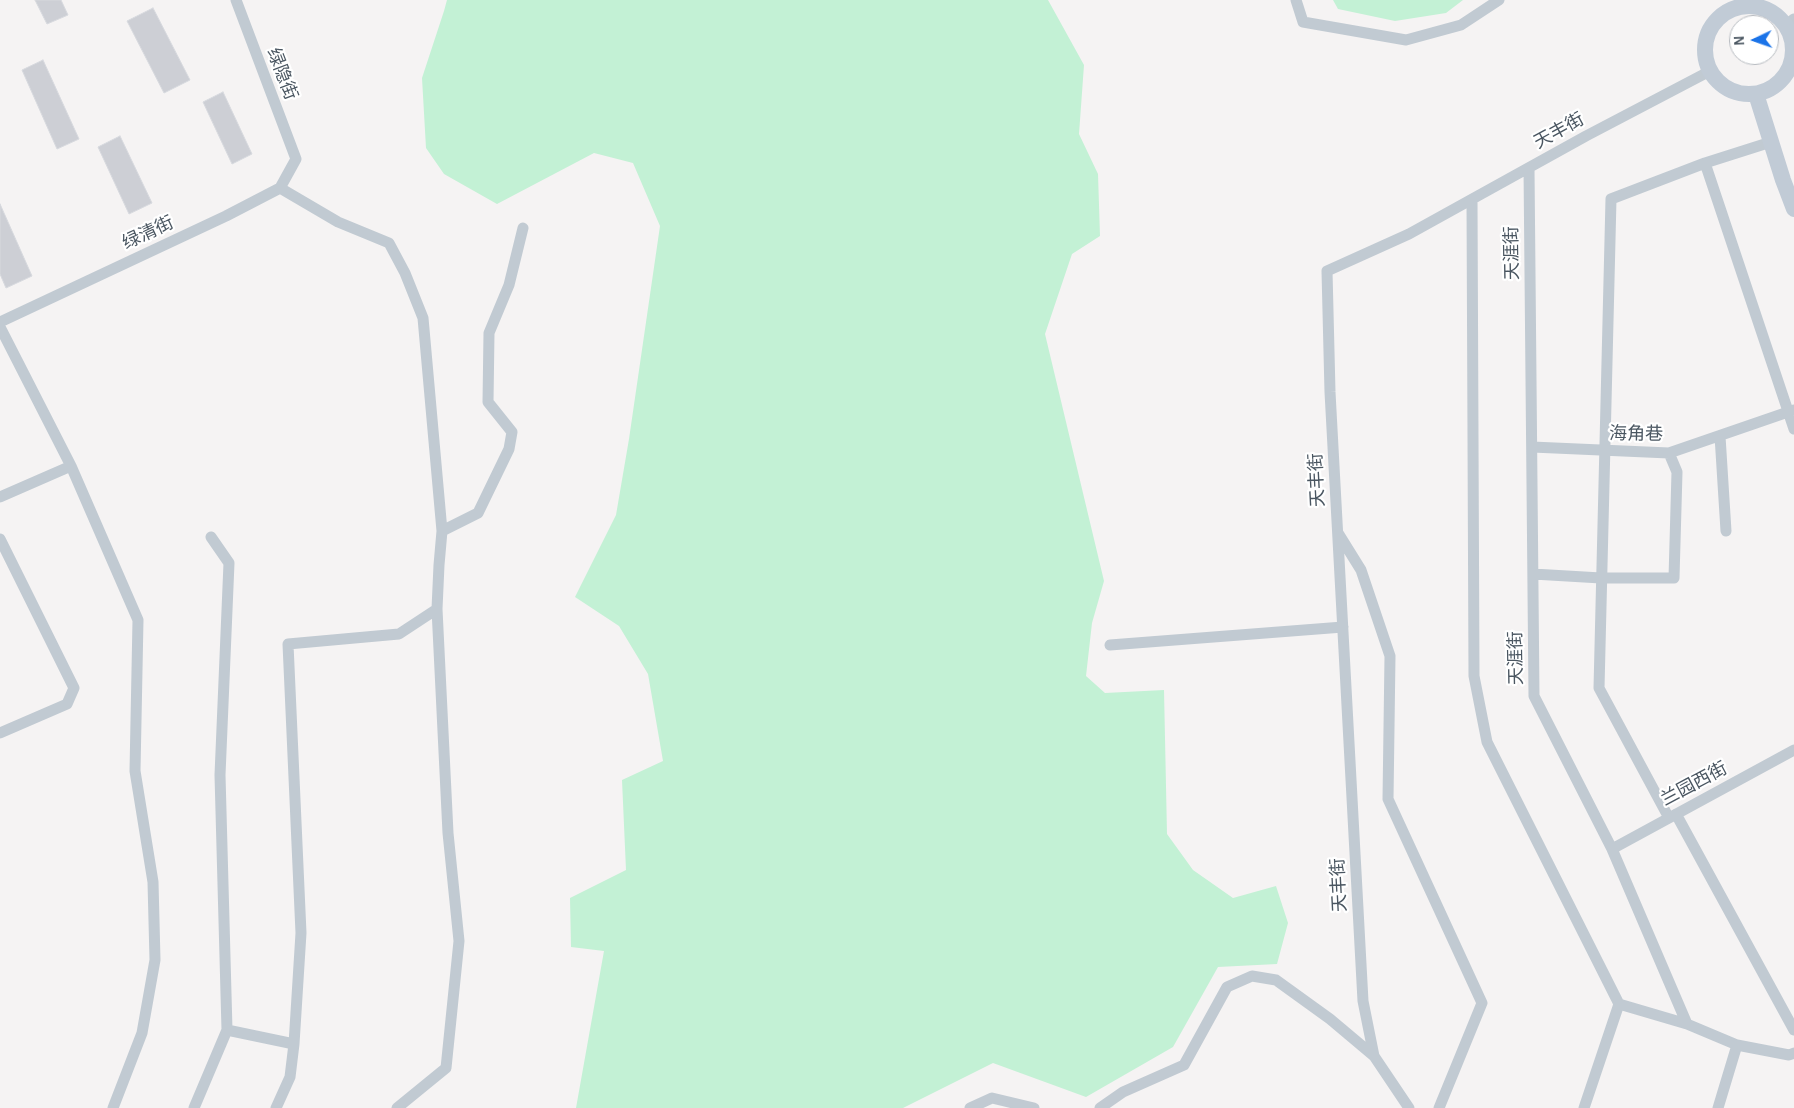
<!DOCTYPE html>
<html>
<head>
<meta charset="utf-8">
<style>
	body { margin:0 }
	#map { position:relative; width:1794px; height:1108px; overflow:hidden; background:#f5f3f3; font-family:"Alegreya Sans",sans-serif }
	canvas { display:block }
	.north { position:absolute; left:1729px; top:15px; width:50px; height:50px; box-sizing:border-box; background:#fff; border:1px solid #b7bbc0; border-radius:50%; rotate:267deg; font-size:14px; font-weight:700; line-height:20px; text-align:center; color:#4a5661 }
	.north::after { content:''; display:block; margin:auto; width:18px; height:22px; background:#1a73e8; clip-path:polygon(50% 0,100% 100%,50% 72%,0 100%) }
</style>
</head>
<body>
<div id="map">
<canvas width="1794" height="1108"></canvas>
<div class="north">N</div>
</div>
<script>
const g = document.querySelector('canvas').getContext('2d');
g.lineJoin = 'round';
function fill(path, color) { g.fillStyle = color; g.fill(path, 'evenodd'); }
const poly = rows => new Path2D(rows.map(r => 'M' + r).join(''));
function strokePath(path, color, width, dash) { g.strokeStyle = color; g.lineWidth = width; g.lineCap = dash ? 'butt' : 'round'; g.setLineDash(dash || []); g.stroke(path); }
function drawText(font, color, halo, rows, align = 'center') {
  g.font = font + ' "Alegreya Sans","Noto Sans SC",sans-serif'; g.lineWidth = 4.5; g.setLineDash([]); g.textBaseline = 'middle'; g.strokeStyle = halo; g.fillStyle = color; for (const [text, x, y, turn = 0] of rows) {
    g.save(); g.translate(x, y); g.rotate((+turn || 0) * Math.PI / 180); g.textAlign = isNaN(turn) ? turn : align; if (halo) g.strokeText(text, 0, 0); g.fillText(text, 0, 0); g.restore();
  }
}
const green = poly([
	[447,0,1048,0,1084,65,1079,134,1098,174,1100,236,1072,254,1045,334,1104,581,1092,623,1086,676,1105,693,1164,690,1167,834,1193,870,1233,898,1276,886,1288,923,1277,964,1218,967,1173,1047,1086,1097,993,1063,903,1108,576,1108,604,951,571,947,570,898,626,870,622,780,663,761,648,674,619,626,575,597,616,515,629,439,660,226,633,163,594,153,497,204,444,174,426,148,422,78,444,11],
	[1333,0,1463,0,1446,13,1395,21,1338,9]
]);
const building = poly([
	[35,0,61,0,68,15,47,24,35,0],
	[153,8,190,80,164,93,127,21,153,8],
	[43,60,79,139,57,149,22,70,43,60],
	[223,92,252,154,232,164,203,102,223,92],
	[120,136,152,203,129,214,98,147,120,136],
	[0,204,32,276,6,288,0,274,0,204]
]);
const street = poly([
	[1296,0,1303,22,1406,40,1461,25,1499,0],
	[1786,25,1794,19],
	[1705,163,1794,429],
	[1529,168,1534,696,1612,849,1687,1024,1737,1045,1718,1108],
	[280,188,338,222,389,243,405,273,423,318,442,531,439,565,437,609,448,833,459,941,446,1068,397,1108],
	[1472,199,1474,676,1487,742,1619,1004,1584,1108],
	[0,322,226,216,280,188,296,159,236,0],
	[0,327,71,466,138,620,135,771,153,882,155,960,142,1033,113,1108],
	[1720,436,1726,531],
	[1532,447,1669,453,1794,410],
	[0,497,71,466],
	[442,531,478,513,509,449,512,432,488,402,489,333,509,285,523,228],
	[1338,533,1361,570,1390,656,1388,799,1482,1003,1439,1108],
	[0,539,74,688,67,704,0,733],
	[1533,574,1601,578,1674,578,1677,472,1669,453],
	[1110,645,1343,627],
	[1676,814,1794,1030],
	[1669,818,1599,688,1611,199,1705,163,1771,142],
	[1612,849,1794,750],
	[1619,1004,1687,1024],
	[227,1030,294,1044],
	[1737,1045,1789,1055,1794,1053],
	[194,1108,227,1030,220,775,229,563,211,537],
	[276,1108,290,1077,294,1044,301,933,288,644,399,634,437,609],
	[970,1108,992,1098,1034,1108],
	[1100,1108,1123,1092,1184,1065,1227,987,1252,976,1276,980,1330,1019,1374,1056],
	[1409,1108,1374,1056,1363,1001,1330,392,1327,271,1409,234,1586,136,1710,71]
]);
const secondary = poly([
	'1705 50a44 44 0 1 1 88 0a44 44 0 1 1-88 0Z',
	[1756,94,1783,180,1794,209]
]);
const streetNames = [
	["绿隐街",282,74,69],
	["天丰街",1559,131,-29],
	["绿清街",148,233,-25],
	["天涯街",1512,253,-91],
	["海角巷",1636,434,1],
	["天丰街",1317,480,-93],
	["天涯街",1516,658,-91],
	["兰园西街",1694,784,-28],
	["天丰街",1339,885,-93]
];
fill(green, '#c3f1d5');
fill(building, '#cdcfd5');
strokePath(building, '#d7d9de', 1);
strokePath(street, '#c1cad2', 11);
strokePath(secondary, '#c1cbd6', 16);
drawText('18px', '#4a5661', '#fff', streetNames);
</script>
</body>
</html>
